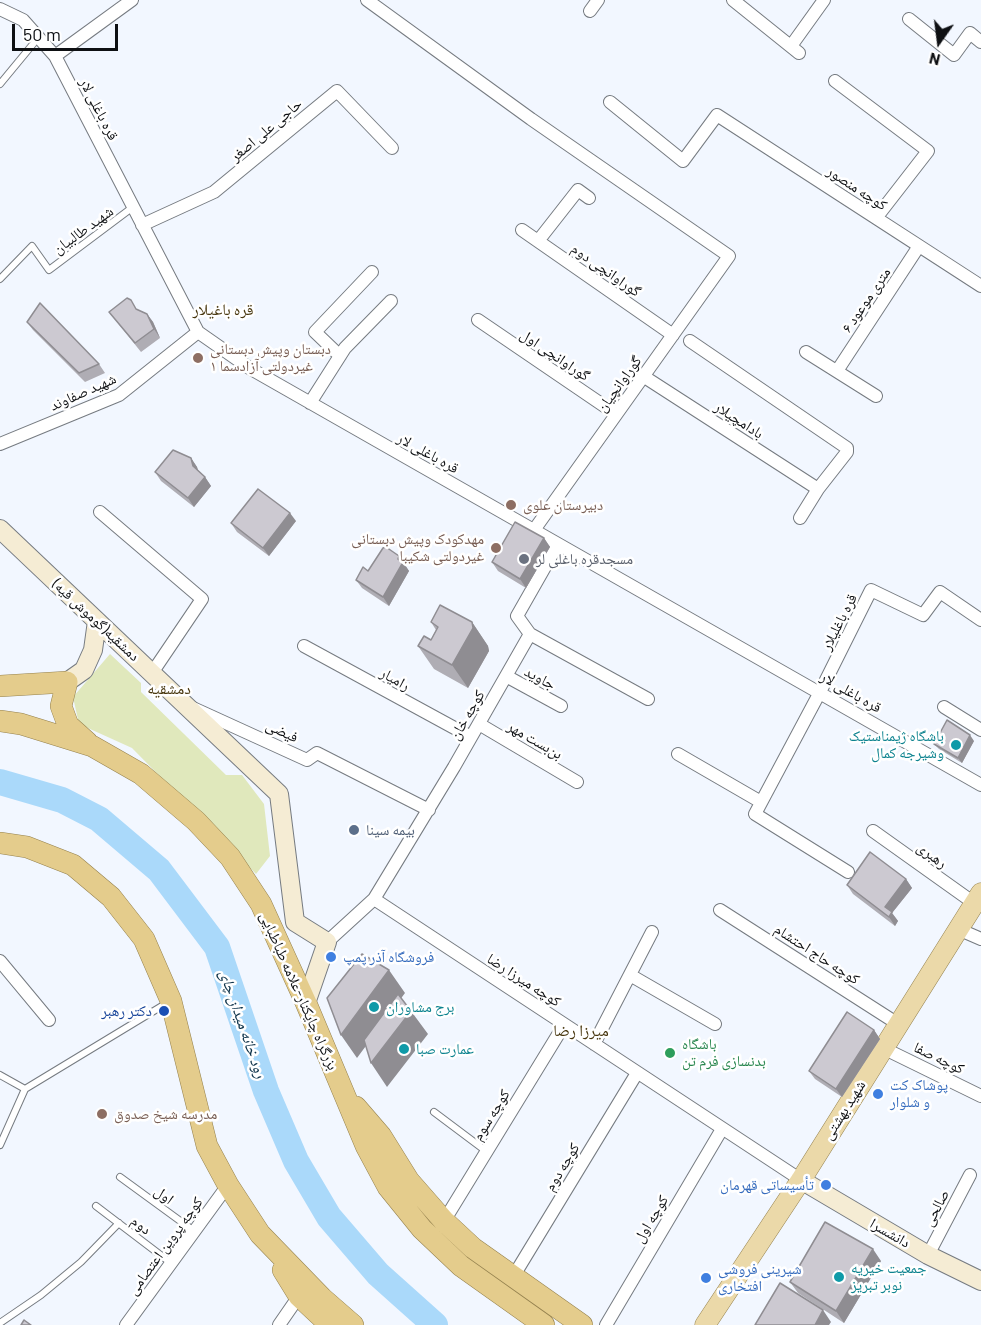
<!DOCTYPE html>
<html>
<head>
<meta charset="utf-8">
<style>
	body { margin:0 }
	#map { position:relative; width:981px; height:1325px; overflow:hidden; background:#f2f7ff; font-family:Barlow,sans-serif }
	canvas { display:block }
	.north { position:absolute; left:909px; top:12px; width:60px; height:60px; -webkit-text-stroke:4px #fff; paint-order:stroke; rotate:194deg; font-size:16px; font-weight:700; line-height:24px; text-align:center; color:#0e1013 }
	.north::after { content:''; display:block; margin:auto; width:21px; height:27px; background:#0e1013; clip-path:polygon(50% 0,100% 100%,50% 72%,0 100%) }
	.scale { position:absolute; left:12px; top:24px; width:106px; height:27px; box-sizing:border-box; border:3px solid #0e1013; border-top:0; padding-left:8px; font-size:18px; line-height:21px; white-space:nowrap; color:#0e1013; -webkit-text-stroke:4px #fff; paint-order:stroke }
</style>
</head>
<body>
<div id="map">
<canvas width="981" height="1325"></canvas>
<div class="north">N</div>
<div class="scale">50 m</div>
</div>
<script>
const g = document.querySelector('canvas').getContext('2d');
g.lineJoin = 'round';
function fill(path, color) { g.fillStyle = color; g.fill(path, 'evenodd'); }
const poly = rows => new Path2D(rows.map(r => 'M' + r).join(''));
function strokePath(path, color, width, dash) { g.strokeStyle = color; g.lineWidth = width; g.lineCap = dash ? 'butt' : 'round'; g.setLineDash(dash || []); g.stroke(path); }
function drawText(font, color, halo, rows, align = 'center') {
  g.font = font + ' Barlow,"Noto Naskh Arabic",sans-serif'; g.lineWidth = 5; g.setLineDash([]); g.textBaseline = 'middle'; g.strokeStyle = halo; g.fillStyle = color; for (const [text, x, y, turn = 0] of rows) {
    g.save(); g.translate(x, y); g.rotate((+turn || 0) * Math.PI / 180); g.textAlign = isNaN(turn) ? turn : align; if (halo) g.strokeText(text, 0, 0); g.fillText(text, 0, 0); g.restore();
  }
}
const green = poly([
	[110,654,141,683,141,692,226,775,242,775,264,804,270,856,256,874,132,748,79,724,73,697]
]);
const river = poly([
	[0,782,62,800,99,819,159,870,217,947,266,1091,296,1161,329,1217,378,1274,435,1325]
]);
const service = poly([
	[0,84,38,38],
	[0,279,32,246,49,270,133,207],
	[0,1075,25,1089,167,1003],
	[434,1112,486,1151],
	[0,1145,25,1089],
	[120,1177,194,1231],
	[96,1206,171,1263],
	[0,1323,41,1295,81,1262,119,1223]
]);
const minor = poly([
	[367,0,531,119,729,256,534,530],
	[733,0,799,53],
	[0,9,23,20,55,56,198,332,251,369,981,785],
	[590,11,598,0],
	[909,19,954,55,970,33,981,42],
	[791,46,824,0],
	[55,56,132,0],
	[835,81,928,151,876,218],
	[610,102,683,161,717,115,981,286],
	[142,225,214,192,337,91,392,148],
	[522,230,673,335],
	[538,241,578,190,589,198],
	[478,320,616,414],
	[690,341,847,448,847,452,818,489,800,518],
	[806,352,876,396],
	[340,356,315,332,372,272],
	[837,371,919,246],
	[643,376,818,489],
	[310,403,345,348,391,301],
	[0,444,119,395,198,332],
	[100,512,202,599,152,673],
	[530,634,648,699],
	[304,646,471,737],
	[506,676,561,706],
	[944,707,981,730],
	[193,708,307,760,317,753,429,810],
	[479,724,577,782],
	[678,754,761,802],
	[873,831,974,903],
	[848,872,755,814,820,692,871,590,923,615,940,592,981,620],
	[374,899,801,1180],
	[720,910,898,1024],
	[958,929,981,939],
	[327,942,374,899,454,767,530,634,517,616,558,544],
	[0,961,49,1020],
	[630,975,715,1024],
	[594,1044,652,932],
	[883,1048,981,1096],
	[444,1221,564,1025],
	[928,1255,970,1175],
	[513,1277,637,1073],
	[126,1325,228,1185],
	[279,1325,299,1296],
	[606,1325,722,1129]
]);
const secondary = poly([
	[0,529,279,794,295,922,327,942,306,1003],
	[67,682,84,670,93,650,97,621],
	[801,1180,928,1255,981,1281]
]);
const primary = poly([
	[705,1325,801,1180,981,893]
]);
const trunk = poly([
	[0,686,67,682,61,706,68,725,87,742],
	[0,721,21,724,92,746,141,774,196,821,230,857,261,904,306,1003,366,1146,388,1187,422,1229,461,1266,544,1325],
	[0,843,27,847,73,865,111,897,144,939,171,1001,207,1146,228,1185,260,1234,322,1298,353,1325],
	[356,1107,381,1136,409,1181,444,1221,473,1248,582,1325],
	[283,1270,299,1296,330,1325]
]);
const wall = poly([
	[138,310,147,314,153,322,160,338,141,352,109,312],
	[27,322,99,364,105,373,85,382,33,330],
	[191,458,197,467,198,470,205,477,211,486,194,507,161,481,155,472],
	[296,521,269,556,237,532,231,523],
	[544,538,550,547,526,588,498,571,492,562],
	[399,556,409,571,389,606,362,588,356,580,368,571],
	[431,622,472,622,488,646,489,651,468,688,434,669,418,646,431,640,436,630],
	[974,741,962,763,939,749,934,744],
	[906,879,912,888,892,913,898,921,895,926,853,894,847,885],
	[874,1030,880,1039,842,1097,815,1079,809,1071],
	[881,1261,844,1323,798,1293,790,1282]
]);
const shadedWall = poly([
	[147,314,153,322,160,338,154,329],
	[191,458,197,467,199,474,193,466],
	[205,477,211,486,194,507,188,498],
	[290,513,296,521,269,556,263,548],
	[544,538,550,547,526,588,520,579],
	[399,556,409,571,389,606,383,597],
	[472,622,488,646,489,651,468,688,452,665],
	[970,735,974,741,962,763,958,758],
	[906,879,912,888,892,913,898,921,895,926,889,917,885,907],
	[389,970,405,993,357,1058,341,1035],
	[411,1011,428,1034,387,1087,371,1063],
	[874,1030,880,1039,842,1097,836,1089],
	[873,1249,881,1261,844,1323,836,1311],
	[823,1310,831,1322,829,1325,815,1325]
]);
const building = poly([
	[127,298,131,300,136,309,147,314,154,329,135,343,109,312,127,298],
	[40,303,99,364,79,373,27,322,40,303],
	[173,450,191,458,193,466,205,477,188,498,155,472,173,450],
	[258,489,290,513,263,548,231,523,258,489],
	[515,522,544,538,520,579,492,562,515,522],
	[386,547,399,556,398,559,403,562,383,597,356,580,363,567,368,571,383,548,386,547],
	[440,605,472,622,473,628,452,665,418,646,424,636,431,640,438,627,431,622,440,605],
	[947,720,970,735,958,758,934,744,947,720],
	[870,852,906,879,885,907,892,912,889,917,847,885,870,852],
	[362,954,389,970,341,1035,327,998,362,954],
	[398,994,411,1011,371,1063,364,1040,398,994],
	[847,1012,874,1030,836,1089,809,1071,847,1012],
	[825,1222,873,1249,836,1311,790,1282,825,1222],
	[780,1283,823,1310,815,1325,755,1325,780,1283],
	[24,1320,31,1325,21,1325,24,1320]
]);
const markers = [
	[198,358,6,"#8d6e63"],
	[511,505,6,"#8d6e63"],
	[496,548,6,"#8d6e63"],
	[524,559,6,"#6b7280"],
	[956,745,6,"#0f9aa8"],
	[354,830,6,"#5c6f8a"],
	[331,957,6,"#3f7fe0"],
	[374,1007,6,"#0f9aa8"],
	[164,1011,6,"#1a4fb4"],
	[404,1049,6,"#0f9aa8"],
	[670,1053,6,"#2e9e5b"],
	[878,1094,6,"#3f7fe0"],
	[102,1114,6,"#8d6e63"],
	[826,1185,6,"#3f7fe0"],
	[839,1277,6,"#0f9aa8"],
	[706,1278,6,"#3f7fe0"]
];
const streetNames = [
	["قره باغلی لار",99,109,63],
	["حاجی علی اصغر",266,130,-40],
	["کوچه منصور",857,188,33],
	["شهید طالبیان",83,230,-36],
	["گوراوانچی دوم",606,270,35],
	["۶ متری موعود",866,300,-56],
	["گوراوانچی اول",555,355,34],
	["گوراوانچیان",619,384,-54],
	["شهید صفاوند",83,392,-24],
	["بادامچیلار",739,420,33],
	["قره باغلی لار",428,453,29],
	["دمشقیه(گوموش قیه)",96,620,43],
	["قره باغلیلار",839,622,-63],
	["جاوید",540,678,28],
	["رامیار",395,679,29],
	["قره باغلی لار",851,692,30],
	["کوچه خان",467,715,-60],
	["فیضی",282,731,25],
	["بن‌بست مهر",535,740,30],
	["رهبری",932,855,36],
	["کوچه حاج احتشام",817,954,33],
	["کوچه میرزا رضا",524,980,33],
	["بزرگراه چایکنار-علامه طباطبایی",299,991,66],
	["کوچه صفا",939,1058,26],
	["شهید بهشتى",844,1110,-58],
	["کوچه سوم",491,1115,-58],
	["کوچه دوم",562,1167,-59],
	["اول",164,1195,37],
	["صالحی",936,1208,-62],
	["کوچه اول",651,1219,-59],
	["دوم",141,1225,37],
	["دانشسرا",890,1233,30],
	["کوچه پروین اعتصامی",165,1246,-54]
];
const educationNames = [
	["دبستان وپیش دبستانی",210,349],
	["غیردولتی آزادسما ۱",210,366],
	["دبیرستان علوی",523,505],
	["مهدکودک وپیش دبستانی",484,539,"right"],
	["غیردولتی شکیبا",484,556,"right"],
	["مدرسه شیخ صدوق",114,1114]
];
const worshipNames = [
	["مسجدقره باغلی لر",536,559]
];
const cultureNames = [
	["باشگاه ژیمناستیک",944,736,"right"],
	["وشیرجه کمال",944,753,"right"],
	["برج مشاوران",386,1007],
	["عمارت صبا",416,1049],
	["جمعیت خیریه",851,1268],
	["نوبر تبریز",851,1285]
];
const serviceNames = [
	["بیمه سینا",366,830]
];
const shopNames = [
	["فروشگاه آذر پمپ",343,957],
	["پوشاک کت",890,1085],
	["و شلوار",890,1102],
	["تأسیساتی قهرمان",814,1185,"right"],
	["شیرینی فروشی",718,1269],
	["افتخاری",718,1286]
];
const transitNames = [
	["دکتر رهبر",152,1011]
];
const leisureNames = [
	["باشگاه",682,1044],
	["بدنسازی فرم تن",682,1061]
];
const neighbourhoodNames = [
	["قره باغیلار",223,310],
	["دمشقیه",169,689],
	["میرزا رضا",581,1031]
];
const waterNames = [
	["رود خانه میدان چای",243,1024,71]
];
fill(green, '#e0e8bc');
strokePath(river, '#aad9fa', 26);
strokePath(service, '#767b81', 8);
strokePath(minor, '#767b81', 14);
strokePath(secondary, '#767b81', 20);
strokePath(primary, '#95824f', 21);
strokePath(trunk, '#95824f', 22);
strokePath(service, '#fff', 6);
strokePath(minor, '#fff', 12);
strokePath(secondary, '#f5ecd4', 18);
strokePath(primary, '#ebd9a9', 20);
strokePath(trunk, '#e4cc8c', 21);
fill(wall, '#afadb4');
fill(shadedWall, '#8f8d92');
fill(building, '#ccc9d1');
strokePath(building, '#8f8d92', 1.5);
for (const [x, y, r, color] of markers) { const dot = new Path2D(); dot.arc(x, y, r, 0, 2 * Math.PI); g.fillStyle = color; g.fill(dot); strokePath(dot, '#fff', 2); }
drawText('15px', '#0e1013', '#fff', streetNames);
drawText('15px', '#785e54', '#fff', educationNames, 'left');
drawText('15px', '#5b616d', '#fff', worshipNames, 'left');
drawText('15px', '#0d838f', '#fff', cultureNames, 'left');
drawText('15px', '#4e5e75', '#fff', serviceNames, 'left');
drawText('15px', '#366cbe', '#fff', shopNames, 'left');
drawText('15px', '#164399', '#fff', transitNames, 'right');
drawText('15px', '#27864d', '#fff', leisureNames, 'left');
drawText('16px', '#47360e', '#fff', neighbourhoodNames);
drawText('italic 16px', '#0d3249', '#fff', waterNames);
</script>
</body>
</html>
